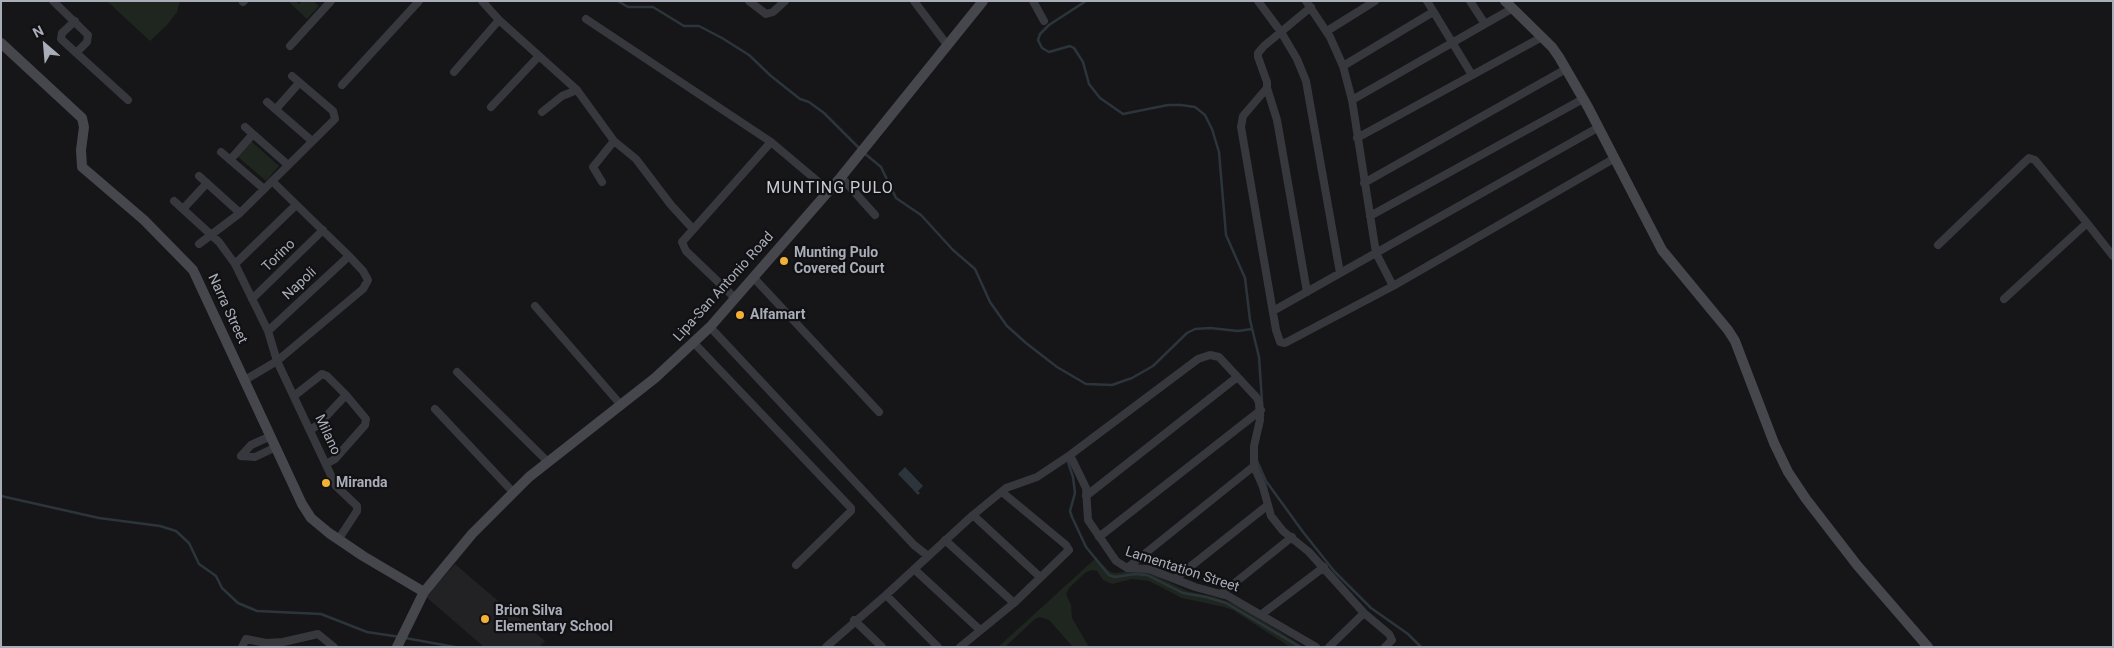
<!DOCTYPE html>
<html>
<head>
<meta charset="utf-8">
<style>
	body { margin:0 }
	#map { position:relative; width:2114px; height:648px; overflow:hidden; background:#161618; font-family:Roboto,sans-serif }
	canvas { display:block }
	.frame { position:absolute; inset:0; border:2px solid #a8adb8; pointer-events:none }
	.north { position:absolute; left:20px; top:20px; width:50px; height:50px; -webkit-text-stroke:4px #111113; paint-order:stroke; rotate:333deg; font-size:14px; font-weight:700; line-height:20px; text-align:center; color:#a8adb8 }
	.north::after { content:''; display:block; margin:auto; width:18px; height:22px; background:#a8adb8; clip-path:polygon(50% 0,100% 100%,50% 72%,0 100%) }
</style>
</head>
<body>
<div id="map">
<canvas width="2114" height="648"></canvas>
<div class="frame"></div>
<div class="north">N</div>
</div>
<script>
const g = document.querySelector('canvas').getContext('2d');
g.lineJoin = 'round';
function fill(path, color) { g.fillStyle = color; g.fill(path, 'evenodd'); }
const poly = rows => new Path2D(rows.map(r => 'M' + r).join(''));
function strokePath(path, color, width, dash) { g.strokeStyle = color; g.lineWidth = width; g.lineCap = dash ? 'butt' : 'round'; g.setLineDash(dash || []); g.stroke(path); }
function drawText(font, color, halo, rows, align = 'center') {
  g.font = font + ' Roboto,sans-serif'; g.lineWidth = 4.5; g.setLineDash([]); g.textBaseline = 'middle'; g.strokeStyle = halo; g.fillStyle = color; for (const [text, x, y, turn = 0] of rows) {
    g.save(); g.translate(x, y); g.rotate((+turn || 0) * Math.PI / 180); g.textAlign = isNaN(turn) ? turn : align; if (halo) g.strokeText(text, 0, 0); g.fillText(text, 0, 0); g.restore();
  }
}
const built = poly([
	[455,564,545,641,539,647,484,647,426,597]
]);
const green = poly([
	[107,1,180,1,177,12,167,25,150,41],
	[290,1,295,1,299,4,302,1,313,1,319,6,307,19,289,2],
	[251,141,279,166,266,181,237,156],
	[1096,558,1109,571,1114,573,1144,570,1187,591,1215,597,1238,605,1304,647,1290,647,1233,610,1224,607,1182,598,1149,581,1132,579,1112,584,1103,580,1097,571,1092,570,1086,572,1069,588,1066,594,1071,605,1072,618,1089,647,1073,647,1049,620,1040,617,1035,619,1005,647,998,647]
]);
const water = poly([
	[905,467,923,486,918,491,920,493,918,495,898,474]
]);
const stream = poly([
	[618,1,628,7,653,7,684,26,699,26,722,38,749,55,771,76,800,99,809,102,824,113,859,148],
	[1086,1,1049,25,1040,34,1038,40,1042,48,1049,52,1070,46,1074,48,1083,62,1089,84,1100,98,1123,114,1168,105,1181,105,1195,107,1205,115,1212,129,1219,152,1226,235,1245,278,1250,320,1259,357,1263,416],
	[863,152,881,167,896,198,921,215,953,250,975,269,990,302,1007,326,1026,343,1057,367,1086,384,1112,385,1132,378,1153,366,1187,333,1195,329,1210,328,1238,331,1252,329],
	[1067,459,1073,477,1075,493,1070,511,1072,517,1086,547,1109,575,1115,577,1135,574,1147,575,1183,593,1206,597,1226,603,1300,647],
	[1257,461,1266,481,1303,532,1334,571,1371,608,1408,634,1421,647],
	[1,496,99,518,160,526,176,531,189,543,199,564,216,576,222,588,238,603,257,611,321,614,367,632,400,637],
	[405,638,455,647]
]);
const street = poly([
	[53,1,88,35,87,42,76,53],
	[482,1,499,20,577,90,614,141,636,159,671,205,693,229],
	[749,1,766,14,773,12,785,1],
	[914,1,948,46],
	[1033,1,1044,21],
	[1258,1,1281,32,1297,59,1306,81,1340,273],
	[1306,1,1330,37,1343,66,1352,100,1376,253,1393,286],
	[1427,1,1472,75],
	[1470,1,1485,24],
	[243,2,244,1],
	[1311,7,1264,46,1258,53,1258,57,1267,82,1267,88,1243,116,1241,127,1276,330,1280,342,1285,343,1393,286,1615,158],
	[586,19,771,142,828,190],
	[75,21,62,33,61,39,128,100],
	[1327,31,1375,1],
	[290,46,331,1],
	[1343,66,1433,12],
	[454,72,499,20],
	[342,85,419,1],
	[1267,88,1277,120,1307,292],
	[1352,100,1513,8],
	[267,102,312,141],
	[491,107,539,56],
	[276,109,299,83],
	[542,112,562,96,577,90],
	[245,127,288,165],
	[1357,138,1542,37],
	[221,152,264,189],
	[230,160,253,134],
	[199,176,240,213],
	[841,177,875,215],
	[602,182,593,167,614,141],
	[1364,183,1566,69],
	[174,201,219,242,235,264,268,331,277,361,336,486,357,506,357,511,338,540],
	[183,209,207,183],
	[1370,216,1583,99],
	[199,244,240,213,335,119,333,111,292,76],
	[1938,245,2029,158,2035,160,2087,223],
	[235,264,296,205],
	[753,277,879,412],
	[735,298,686,251,682,242,771,142],
	[252,299,323,230],
	[2004,299,2087,223,2113,256],
	[535,306,621,405],
	[1273,311,1599,127],
	[710,327,914,545,928,556],
	[268,331,349,256],
	[694,343,851,508,851,511,796,565],
	[457,372,548,462],
	[245,380,277,361,363,289,368,280,363,271,349,256,272,181],
	[294,396,322,374,327,376,346,395,366,419,365,425,335,459,326,464],
	[435,409,513,492],
	[310,430,318,425,346,395],
	[1070,455,1086,488,1088,520,1116,561,1127,568,1149,569,1195,587,1228,596,1316,647],
	[241,456,255,457,276,447],
	[241,456,251,445,271,436],
	[1086,496,1236,378],
	[973,515,1040,577],
	[1099,537,1261,410],
	[945,540,1014,603],
	[1127,568,1254,466],
	[914,569,980,630],
	[1176,578,1268,505],
	[1221,594,1292,537],
	[886,595,938,647],
	[1262,614,1324,567],
	[854,620,882,647],
	[242,647,246,639,266,643,283,642,318,634,334,647],
	[826,647,886,595,973,515,1006,488,1037,477,1070,455,1198,359,1210,355,1219,357,1257,398,1259,403,1260,420,1254,446,1254,466,1263,487,1271,516,1283,531,1309,552,1364,613,1389,634,1392,640,1385,647],
	[960,647,1014,603,1069,550,1066,545,1002,492],
	[1329,647,1364,613]
]);
const secondary = poly([
	[1505,1,1552,47,1559,57,1588,107,1662,250,1728,330,1735,341,1774,443,1788,472,1806,499,1857,565,1928,647],
	[1,43,82,118,84,127,81,150,82,167,144,220,193,270,302,504,311,518,329,533,363,556,424,592],
	[397,647,424,592,472,534,529,477,655,378,710,327,841,177,983,1]
]);
const markers = [
	[784,261,5,"#f2b134"],
	[740,315,5,"#f2b134"],
	[326,483,5,"#f2b134"],
	[485,619,5,"#f2b134"]
];
const poiNames = [
	["Munting Pulo",794,253],
	["Covered Court",794,269],
	["Alfamart",750,315],
	["Miranda",336,483],
	["Brion Silva",495,611],
	["Elementary School",495,627]
];
const streetNames = [
	["Torino",279,256,-44],
	["Napoli",300,284,-43],
	["Lipa-San Antonio Road",724,287,-48],
	["Narra Street",227,309,65],
	["Milano",327,435,65],
	["Lamentation Street",1182,570,18]
];
const quarterNames = [
	["MUNTING PULO",830,189]
];
fill(built, '#222225');
fill(green, '#1e261f');
fill(water, '#2c353c');
strokePath(stream, '#2c353c', 2.5);
strokePath(street, '#37383d', 8);
strokePath(secondary, '#45474d', 10);
for (const [x, y, r, color] of markers) { const dot = new Path2D(); dot.arc(x, y, r, 0, 2 * Math.PI); g.fillStyle = color; g.fill(dot); strokePath(dot, '#111113', 2); }
drawText('bold 14px', '#a8adb8', '#111113', poiNames, 'left');
drawText('14px', '#a8adb8', '#111113', streetNames);
g.letterSpacing = '1px';
drawText('16px', '#c9ccd4', '#111113', quarterNames);
g.letterSpacing = '0px';
</script>
</body>
</html>
